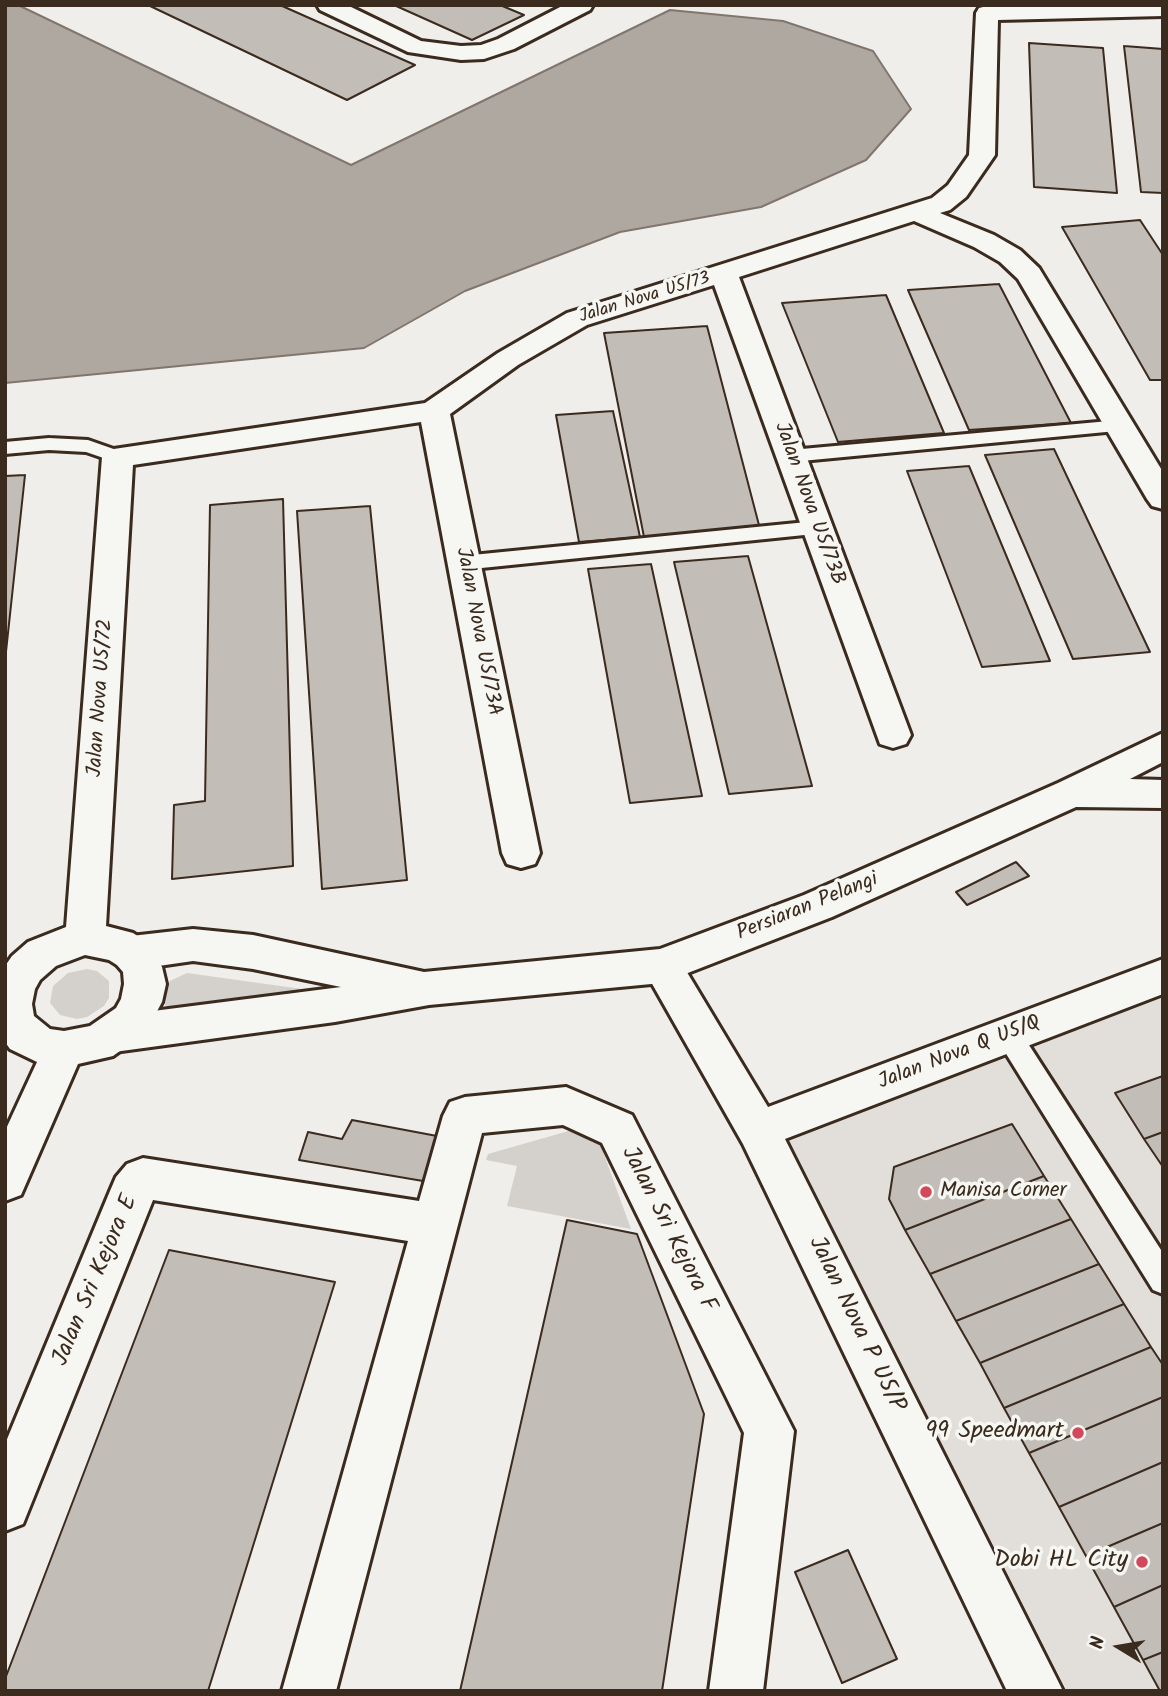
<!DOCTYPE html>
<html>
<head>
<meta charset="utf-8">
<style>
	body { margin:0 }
	#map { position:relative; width:1168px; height:1696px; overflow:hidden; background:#efeeea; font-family:Kalam,sans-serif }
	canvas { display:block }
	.frame { position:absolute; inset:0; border:7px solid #3b2a1e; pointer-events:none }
	.north { position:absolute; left:1084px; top:1612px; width:70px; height:70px; -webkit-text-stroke:5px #f6f6f2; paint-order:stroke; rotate:281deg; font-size:19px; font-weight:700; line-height:28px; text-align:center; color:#3b2a1e }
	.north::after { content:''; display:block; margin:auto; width:24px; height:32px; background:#3b2a1e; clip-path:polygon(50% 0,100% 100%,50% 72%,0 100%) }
</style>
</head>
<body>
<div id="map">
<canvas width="1168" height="1696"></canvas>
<div class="frame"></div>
<div class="north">N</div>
</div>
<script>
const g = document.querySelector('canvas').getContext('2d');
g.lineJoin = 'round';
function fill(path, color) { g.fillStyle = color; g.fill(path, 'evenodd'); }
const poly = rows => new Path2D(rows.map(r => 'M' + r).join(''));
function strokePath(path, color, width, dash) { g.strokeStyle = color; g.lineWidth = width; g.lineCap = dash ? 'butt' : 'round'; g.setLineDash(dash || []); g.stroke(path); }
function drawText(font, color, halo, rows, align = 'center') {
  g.font = font + ' Kalam,sans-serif'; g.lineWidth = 7; g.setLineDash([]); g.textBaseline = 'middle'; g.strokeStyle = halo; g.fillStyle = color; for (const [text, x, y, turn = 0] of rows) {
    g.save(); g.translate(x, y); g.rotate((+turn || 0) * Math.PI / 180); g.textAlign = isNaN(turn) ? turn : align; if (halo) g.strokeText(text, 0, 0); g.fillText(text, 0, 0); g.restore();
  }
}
const built = poly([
	[1163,997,1163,1691,1067,1691,787,1138]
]);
const green = poly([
	[87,969,97,971,109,981,109,998,104,1006,87,1017,77,1019,60,1015,50,1003,53,986,68,973],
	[187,973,338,994,173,1013,165,1005,163,995,170,981],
	[593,1124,631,1229,507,1206,517,1166,486,1160,488,1154]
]);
const water = poly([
	[5,5,18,5,351,165,670,10,783,21,873,51,911,109,866,160,761,207,620,232,465,291,364,348,5,383,5,5]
]);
const building = poly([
	[148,5,280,5,415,65,347,100,148,5],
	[394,5,500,5,524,15,472,40,394,5],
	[1029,43,1103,48,1117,193,1034,187,1029,43],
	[1124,46,1163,49,1163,193,1141,192,1124,46],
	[1140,220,1163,255,1163,380,1150,380,1062,227,1140,220],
	[999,284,1071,423,969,430,908,290,999,284],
	[886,295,944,433,838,442,782,303,886,295],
	[707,326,760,529,644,537,604,333,707,326],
	[613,411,640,537,579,542,556,415,613,411],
	[1054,449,1150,652,1073,659,985,455,1054,449],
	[969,466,1050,661,982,667,907,471,969,466],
	[25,475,5,661,5,476,25,475],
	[283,499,293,866,172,879,174,805,205,801,210,505,283,499],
	[370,506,407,880,322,889,297,511,370,506],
	[748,556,812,786,729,794,674,562,748,556],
	[651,564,702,796,630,803,588,569,651,564],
	[1016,862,1029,876,967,905,956,892,1016,862],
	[1163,1076,1163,1132,1144,1139,1115,1093,1163,1076],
	[352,1120,437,1136,423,1181,299,1160,308,1132,342,1139,352,1120],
	[1012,1124,1044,1176,905,1230,889,1199,894,1167,1012,1124],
	[1163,1132,1163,1167,1144,1139,1163,1132],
	[1044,1176,1071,1219,930,1274,905,1230,1044,1176],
	[1071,1219,1099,1264,956,1321,930,1274,1071,1219],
	[567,1220,637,1234,704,1414,662,1691,460,1691,567,1220],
	[169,1250,335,1282,208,1691,5,1691,5,1679,169,1250],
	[1099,1264,1124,1304,980,1363,956,1321,1099,1264],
	[1124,1304,1151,1347,1004,1408,980,1363,1124,1304],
	[1151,1347,1163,1365,1163,1397,1029,1453,1004,1408,1151,1347],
	[1163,1397,1163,1462,1059,1507,1029,1453,1163,1397],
	[1163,1462,1163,1523,1086,1556,1059,1507,1163,1462],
	[1163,1523,1163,1585,1114,1607,1086,1556,1163,1523],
	[848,1550,897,1659,842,1683,795,1572,848,1550],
	[1163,1585,1163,1652,1143,1660,1114,1607,1163,1585],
	[1163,1652,1163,1691,1160,1691,1143,1660,1163,1652]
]);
const lane = poly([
	[1120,420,1127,422,1130,426,1127,430,791,462,784,460,781,456,784,452,791,450,1120,420],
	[49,438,88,440,125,453,128,457,125,461,118,463,86,452,49,450,5,454,5,442,49,438],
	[817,521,824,523,827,528,824,533,462,570,455,568,451,563,455,558,462,556,817,521],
	[1009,1025,1018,1028,1163,1253,1163,1294,1153,1290,1000,1044,996,1036,1000,1028,1009,1025]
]);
const street = poly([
	[317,5,347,5,421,41,461,46,481,45,498,39,564,5,593,5,590,10,514,49,484,59,461,60,408,52,320,10,317,5],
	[1026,5,1163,5,1163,16,998,20,995,155,966,197,950,210,940,213,994,235,1020,250,1039,268,1163,472,1163,509,1152,506,1147,499,1018,279,1000,262,974,247,914,221,739,277,911,735,906,744,893,748,880,744,714,285,587,325,518,365,450,414,540,853,535,864,521,868,507,864,502,853,421,422,133,465,106,926,133,933,145,941,162,967,166,984,162,1002,146,1032,113,1056,78,1064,21,1195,5,1201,5,1131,37,1062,10,1049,5,1042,5,966,12,956,28,942,66,927,102,457,107,450,425,403,498,353,567,313,932,198,948,185,969,155,976,13,979,8,987,6,1026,5],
	[85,955,109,960,117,965,123,972,124,984,121,999,116,1008,90,1026,64,1031,50,1029,34,1016,32,1004,35,989,40,980,56,966,85,955],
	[662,949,676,954,768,1107,1163,959,1163,994,785,1139,1063,1691,1007,1691,743,1144,642,966,648,954,662,949],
	[566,1087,632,1115,794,1431,763,1691,709,1691,744,1433,602,1143,563,1125,482,1133,336,1691,282,1691,408,1241,153,1200,23,1524,5,1531,5,1444,110,1191,116,1177,127,1164,143,1158,419,1201,443,1116,450,1102,465,1097,566,1087]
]);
const secondary = poly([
	[1163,733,1163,762,1130,779,1163,780,1163,808,1076,807,832,917,662,983,429,1005,335,1022,114,1052,99,1047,93,1034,99,1021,114,1016,341,987,253,969,193,961,131,970,117,965,111,953,117,941,131,936,193,929,253,935,424,972,660,949,804,895,1058,783,1163,733]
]);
const markers = [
	[926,1192,7,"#d1495b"],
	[1078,1433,7,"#d1495b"],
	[1142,1562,7,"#d1495b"]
];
const farStreetnames = [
	["Jalan Nova U5/73",645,299,-17]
];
const streetNames = [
	["Jalan Nova U5/73B",808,504,70],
	["Jalan Nova U5/73A",477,632,79],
	["Jalan Nova U5/72",102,698,-86],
	["Persiaran Pelangi",808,908,-22],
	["Jalan Nova Q U5/Q",960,1054,-21]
];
const poiNames = [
	["Manisa Corner",940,1192]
];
const nearStreetnames = [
	["Jalan Sri Kejora F",667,1230,63],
	["Jalan Sri Kejora E",97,1281,-67],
	["Jalan Nova P U5/P",855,1325,64]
];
const nearPoinames = [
	["99 Speedmart",1064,1433],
	["Dobi HL City",1128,1562]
];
fill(built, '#e2dfdb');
fill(green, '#d4d1cc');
fill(water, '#afa8a1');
strokePath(water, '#81766d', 2);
fill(building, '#c2bdb7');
strokePath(building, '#3b2a1e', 2);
strokePath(lane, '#3b2a1e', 6);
strokePath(street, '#3b2a1e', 6);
strokePath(secondary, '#3b2a1e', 6);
fill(lane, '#f6f6f2');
fill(street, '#f6f6f2');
fill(secondary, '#f6f6f2');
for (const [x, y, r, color] of markers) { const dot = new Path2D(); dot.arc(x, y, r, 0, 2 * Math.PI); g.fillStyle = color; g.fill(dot); strokePath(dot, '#f6f6f2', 2.5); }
drawText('18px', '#3b2a1e', '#f6f6f2', farStreetnames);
drawText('21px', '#3b2a1e', '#f6f6f2', streetNames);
drawText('21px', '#3b2a1e', '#f6f6f2', poiNames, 'left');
drawText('24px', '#3b2a1e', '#f6f6f2', nearStreetnames);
drawText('24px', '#3b2a1e', '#f6f6f2', nearPoinames, 'right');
</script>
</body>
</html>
